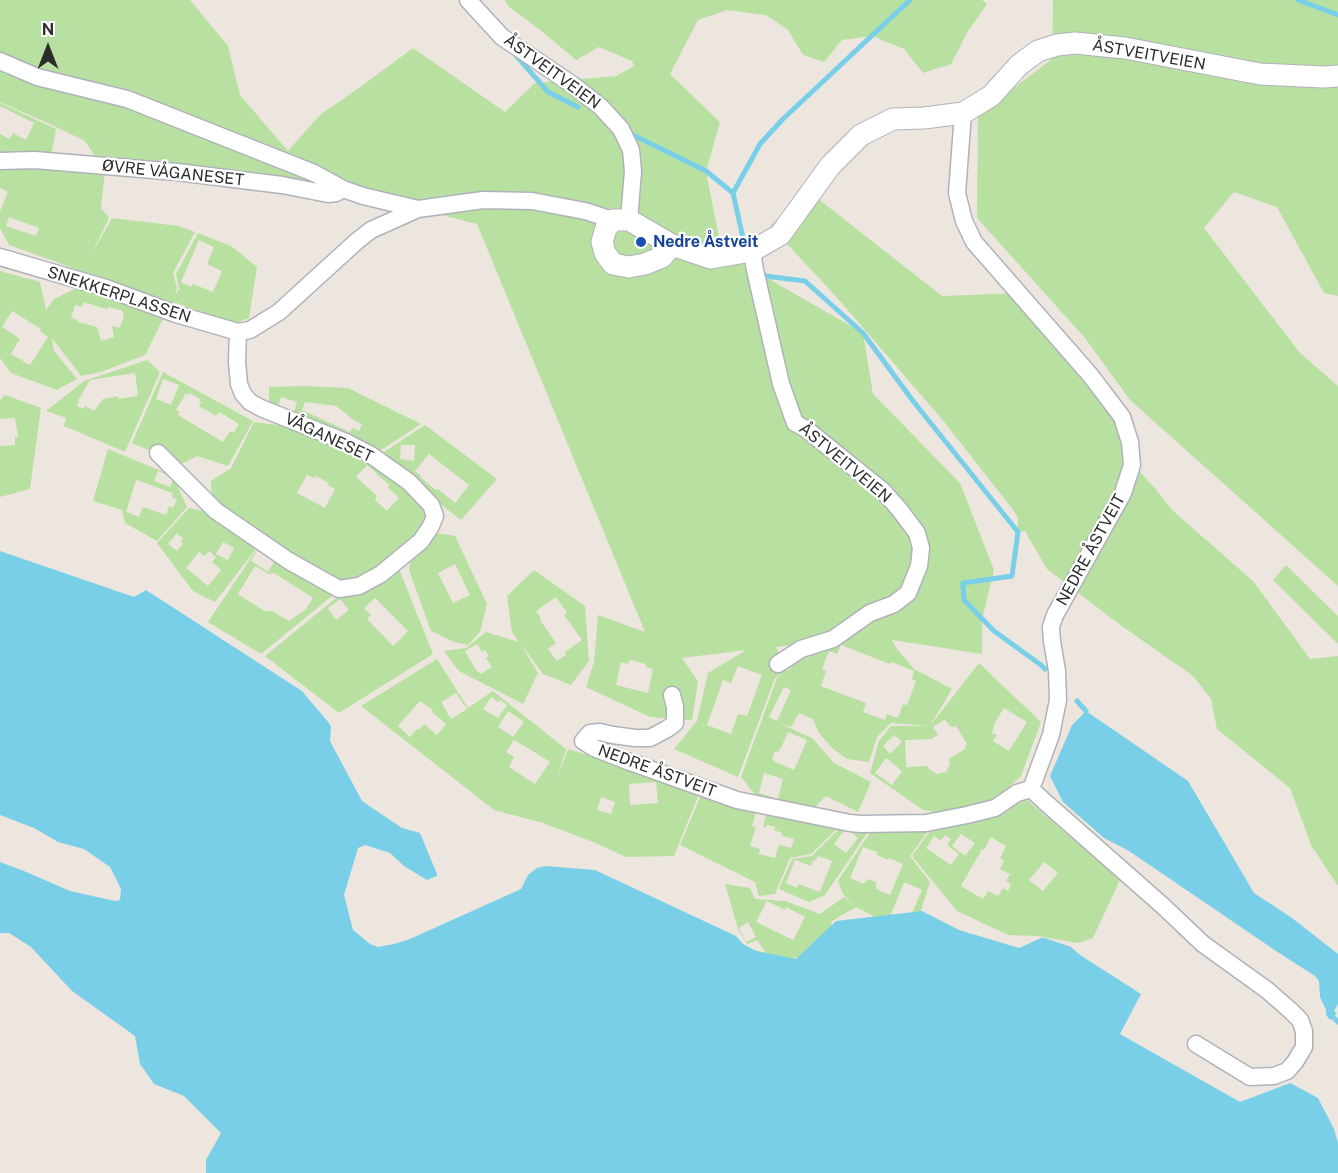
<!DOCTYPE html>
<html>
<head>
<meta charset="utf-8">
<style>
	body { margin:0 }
	#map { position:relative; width:1338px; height:1173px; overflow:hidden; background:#ede6df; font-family:"Public Sans",sans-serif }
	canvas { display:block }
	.north { position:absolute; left:18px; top:18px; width:60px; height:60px; -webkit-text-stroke:4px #fff; paint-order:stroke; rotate:0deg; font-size:16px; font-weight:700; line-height:24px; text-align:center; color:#2c2c2c }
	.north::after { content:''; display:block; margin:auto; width:21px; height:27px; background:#2c2c2c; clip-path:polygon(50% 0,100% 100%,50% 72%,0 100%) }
</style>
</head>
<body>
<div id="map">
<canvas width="1338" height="1173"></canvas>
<div class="north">N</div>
</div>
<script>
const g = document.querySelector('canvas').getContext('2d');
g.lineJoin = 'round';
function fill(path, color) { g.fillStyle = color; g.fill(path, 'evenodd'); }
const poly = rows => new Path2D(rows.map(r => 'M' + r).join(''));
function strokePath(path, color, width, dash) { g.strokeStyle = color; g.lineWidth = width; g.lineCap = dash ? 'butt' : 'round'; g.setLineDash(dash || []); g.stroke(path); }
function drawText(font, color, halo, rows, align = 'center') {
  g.font = font + ' "Public Sans",sans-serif'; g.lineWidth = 4.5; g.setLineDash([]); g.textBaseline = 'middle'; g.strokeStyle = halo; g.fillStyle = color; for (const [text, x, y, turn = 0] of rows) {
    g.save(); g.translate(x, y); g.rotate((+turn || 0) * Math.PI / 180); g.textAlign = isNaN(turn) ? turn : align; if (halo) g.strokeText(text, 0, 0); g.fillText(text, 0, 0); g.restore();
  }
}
const green = poly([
	[0,0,190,0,228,46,240,95,288,151,320,115,363,85,413,48,505,112,535,83,616,76,634,66,632,61,599,47,576,60,539,29,508,6,505,0,982,0,987,4,968,31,951,64,923,73,904,49,872,36,842,40,824,62,803,55,788,30,766,15,727,10,698,20,670,74,720,122,706,172,722,252,863,333,873,394,960,483,994,570,982,620,982,654,892,640,897,649,914,669,952,689,930,726,979,663,1041,722,1021,776,992,802,945,814,923,810,870,773,879,741,891,726,929,726,891,723,877,737,869,762,847,759,832,748,819,733,813,719,799,713,791,727,779,723,812,738,834,763,871,782,858,812,826,796,812,810,757,797,741,777,777,678,781,674,775,678,738,777,674,749,697,721,708,673,746,650,682,658,698,681,692,720,650,717,586,687,594,662,598,615,645,632,477,224,414,208,229,180,95,156,85,141,52,125,0,102],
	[839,640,808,652,787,671,776,647],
	[841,645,890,664,892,662,914,671,912,679,916,681,907,705,903,704,898,718,887,714,885,720,863,712,866,703,821,686,826,671,822,669,829,651,837,654],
	[630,660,646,664,646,667,653,669,648,693,616,685,621,662,628,664],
	[738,666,762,675,747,716,738,714,731,734,707,725,723,680,731,683],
	[784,687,791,690,777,721,769,717],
	[1004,708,1027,722,1009,751,993,741,997,735,992,733,995,722],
	[945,719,950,727,952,726,953,727,956,726,967,744,965,746,966,748,949,759,950,764,946,772,937,774,930,770,928,766,906,767,905,740,931,739,938,735,933,727],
	[788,732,807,740,794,770,774,761,772,759,775,751,778,752,781,748],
	[893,736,897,737,902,742,890,754,883,746],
	[886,758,902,771,892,785,875,773],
	[764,773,783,779,778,799,759,793],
	[1053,0,1338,0,1338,296,1324,293,1277,207,1234,192,1204,228,1300,353,1338,386,1338,586,1130,400,1085,338,977,218,978,115,1052,59],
	[0,103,56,129,51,156,0,157,0,134,10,139,13,133,26,140,34,123,0,106],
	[0,167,105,172,101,208,109,218,91,255,112,218,179,226,195,232,173,273,177,288,175,296,179,289,176,274,198,233,231,246,257,267,249,318,236,323,190,315,192,309,174,302,173,304,9,245,0,228,0,211,8,192,0,188],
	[9,217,39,228,36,236,6,226],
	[199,240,214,247,207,264,222,271,213,292,193,284,191,287,181,282],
	[807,190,942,296,1021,293,1122,417,1134,465,1158,492,1172,510,1253,581,1310,659,1338,656,1338,886,1311,845,1290,788,1217,729,1211,699,1193,676,1119,624,1047,569,1025,531,1018,532,1018,518,1014,511,941,418,833,293,770,226,794,205],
	[0,271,40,282,46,310,54,299,81,286,164,317,145,355,101,372,81,376,52,338,54,351,77,379,57,390,11,373,0,358],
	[83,302,106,309,107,310,109,307,123,311,123,314,124,315,120,328,112,326,114,337,101,341,97,327,78,322,78,320,71,318,75,305,82,307],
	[12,311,41,329,40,331,48,337,30,365,11,354,20,339,2,327],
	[147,360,160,372,125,452,64,426,66,418,46,411,84,381],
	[135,373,138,396,119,399,118,396,103,399,94,411,85,406,83,409,77,406,79,402,78,401,90,380],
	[163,372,253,421,228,466,197,456,181,464,132,443],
	[163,379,179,385,171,405,156,399],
	[186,393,188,395,190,393,200,399,199,401,201,402,199,406,216,416,219,412,239,424,234,433,230,431,223,442,178,415,180,412,176,410],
	[305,386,348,388,421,424,375,454,269,406,269,387],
	[281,397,297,402,294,413,278,407],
	[305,402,336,406,355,421,362,424,359,431,352,428,350,432,302,410],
	[5,395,41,408,30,489,0,497,0,446,15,445,15,437,18,437,15,418,0,419,0,400],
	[254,422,285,426,336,446,404,483,426,504,426,520,416,537,391,563,349,583,336,579,248,529,212,502,211,481,231,468],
	[367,465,389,485,388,487,399,498,387,511,375,500,377,496,356,477],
	[307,475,314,478,316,476,329,483,328,485,335,489,325,508,297,493],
	[425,425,497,479,461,520,378,456],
	[401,445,415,445,414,461,400,459],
	[429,454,469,485,455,503,438,489,436,490,420,477,421,476,415,471],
	[108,449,173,476,187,507,157,541,125,523,122,510,93,501],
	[158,471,174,478,170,487,154,481],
	[136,480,173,493,172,497,177,499,173,508,169,506,166,515,143,507,139,517,126,512],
	[189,508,214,513,259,545,215,602,193,591,157,543],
	[177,533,183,539,181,542,183,544,177,551,168,544],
	[223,542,234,548,228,560,216,554],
	[209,551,216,557,212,562,221,570,208,586,186,568,199,552,205,556],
	[436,533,455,536,487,604,480,632,468,645,454,642,431,631,409,570,411,556],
	[455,564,470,595,453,603,438,573],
	[259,546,338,591,261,654,208,622],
	[259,547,276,558,268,572,251,561],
	[255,566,269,574,274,573,313,598,305,610,289,621,272,611,264,611,238,594],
	[1286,565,1338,616,1338,644,1273,580],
	[399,569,433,654,339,713,265,656,341,594],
	[375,598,408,631,393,646,367,619,371,615,364,608],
	[340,599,349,610,336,620,328,608],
	[534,570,585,606,589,661,571,685,543,674,520,643,538,673,523,704,459,671,444,651,466,648,486,632,519,642,512,632,507,596],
	[556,597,567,613,564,615,582,640,565,652,566,655,557,661,548,649,556,643,540,620,541,618,536,611],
	[477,644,482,652,485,650,489,656,486,658,492,667,481,674,476,670,465,651],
	[437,659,468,708,493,691,566,749,556,781,568,749,701,789,674,856,626,857,593,842,543,823,494,810,361,706],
	[456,693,467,709,451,719,441,702],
	[491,697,498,702,500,700,507,705,498,718,483,709],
	[420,701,433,710,432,712,446,724,437,735,423,723,424,725,419,730,417,729,410,737,398,726],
	[508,711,524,722,513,737,498,727],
	[514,740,522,745,523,745,550,762,535,784,509,767,514,757,506,752],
	[656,782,658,803,630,805,629,784],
	[601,797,615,802,611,814,597,810],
	[703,790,840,826,811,854,790,858,775,894,759,896,755,882,680,845],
	[756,812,766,815,763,827,766,828,767,825,775,827,774,830,782,833,782,836,794,839,791,848,779,845,775,858,759,854,760,849,750,846,756,827,752,826],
	[1027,800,1120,880,1093,938,1078,943,1037,936,1008,935,957,911,912,856,932,828,967,823],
	[961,834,975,843,965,856,952,846],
	[945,835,951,839,947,845,959,854,951,865,926,848,934,836,941,841],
	[991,837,1006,846,1000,858,1004,861,1000,869,1010,874,1006,881,1011,884,1008,891,1003,888,998,896,988,891,983,899,961,886,982,849,984,850],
	[1044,862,1058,873,1043,891,1029,880],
	[841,827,870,829,825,895,809,902,779,889,792,859,812,856],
	[846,828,858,838,846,853,834,844],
	[818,856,832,861,820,892,799,884,797,888,786,883,795,860,811,866,814,860,816,860],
	[873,828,930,828,910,856,930,882,916,926,877,918,856,907,832,921,824,961,805,956,794,958,794,963,753,956,756,950,763,953,765,951,757,940,747,944,738,929,725,884,750,888,755,899,785,901,820,914,844,897,854,906,843,894,838,881],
	[863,847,877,852,877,855,888,860,889,858,903,864,890,895,876,889,876,882,868,879,864,884,850,878],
	[904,882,922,890,908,922,891,914],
	[767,901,785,910,786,907,805,917,793,940,756,922],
	[748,922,756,937,746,942,739,928]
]);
const water = poly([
	[0,551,134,597,146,590,302,691,329,723,331,727,330,741,362,801,402,828,420,833,437,874,437,876,427,880,404,866,390,853,365,845,358,848,344,895,353,930,370,944,378,947,394,944,410,939,521,889,528,875,537,868,545,866,595,870,736,936,743,944,756,951,796,959,836,921,914,912,922,911,959,930,1019,948,1041,938,1045,938,1071,947,1080,955,1141,994,1120,1034,1240,1102,1290,1083,1318,1098,1334,1129,1338,1143,1338,1173,206,1173,206,1160,221,1133,184,1096,154,1084,140,1064,135,1036,72,991,31,947,9,933,0,933,0,862,24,871,70,891,115,901,120,900,121,889,110,867,84,849,58,842,34,828,0,815],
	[1086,711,1188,781,1254,893,1292,918,1338,954,1338,1004,1334,1011,1337,1013,1330,1020,1326,1015,1326,1010,1320,997,1319,981,1315,976,1279,953,1129,851,1104,838,1063,802,1050,776,1072,725]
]);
const stream = poly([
	[1298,0,1338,15],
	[514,53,548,92,578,107],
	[629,133,706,171,733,193],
	[745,247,733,193,760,144,783,119,910,0],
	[762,272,765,276,805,281,863,333,913,401,1018,532,1012,576,963,583,964,600,994,631,1041,665,1045,669],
	[1077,701,1086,711],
	[1333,1017,1338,1022]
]);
const minor = poly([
	[468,0,502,37,573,85,601,107,621,129,631,150,633,171,629,220],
	[0,61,37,77,127,99,314,173,343,189,363,196,418,209,483,200,532,201,585,211,613,220],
	[963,113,957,193,964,221,974,242,1091,376,1122,417,1130,442,1132,465,1123,493,1055,615,1051,627,1052,641,1057,671,1058,700,1051,735,1031,789,1045,802,1163,906,1203,944,1267,990,1291,1011,1300,1020,1304,1031,1304,1047,1295,1062,1287,1071,1274,1076,1250,1077,1196,1044],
	[0,161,35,160,177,172,282,185,328,194,336,193,343,189],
	[752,251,755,270,781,384,795,423,806,429,883,491,899,509,917,533,921,548,919,566,908,593,894,604,870,613,833,639,801,649,778,664],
	[0,257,106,288,176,314,238,332],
	[158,453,216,511,289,561,339,589,359,586,381,574,421,541,431,526,435,516,431,505,409,482,371,455,348,443,261,408,250,402,243,394,239,384,237,362,238,332,250,330,279,312,357,241,371,230,418,209],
	[672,695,675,707,675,723,667,729,650,738,635,738,613,735,600,732,590,733,583,741,594,748,630,762,737,800,850,823,861,824,926,823,967,815,995,808,1017,793,1031,789]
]);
const tertiary = poly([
	[672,245,662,257,645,264,629,267,613,264,605,253,602,242,606,228,613,220,629,220,672,245,711,258,752,251,780,235,830,166,861,135,893,119,924,118,963,113,991,96,1019,65,1038,51,1057,45,1075,43,1125,48,1260,74,1323,77,1338,76]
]);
const markers = [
	[641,242,6,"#1a4fb4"]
];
const streetNames = [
	["ÅSTVEITVEIEN",1149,55,10],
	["ÅSTVEITVEIEN",552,72,36],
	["ØVRE VÅGANESET",173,173,6],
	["SNEKKERPLASSEN",119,295,18],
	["VÅGANESET",329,438,25],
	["ÅSTVEITVEIEN",845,463,40],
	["NEDRE ÅSTVEIT",1091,550,-61],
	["NEDRE ÅSTVEIT",657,771,20]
];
const transitNames = [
	["Nedre Åstveit",653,242]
];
fill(green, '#b8e0a0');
fill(water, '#7acfe8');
strokePath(stream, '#7acfe8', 5);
strokePath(minor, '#b0b2bb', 19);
strokePath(tertiary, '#b0b2bb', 23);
strokePath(minor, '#fff', 16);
strokePath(tertiary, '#fff', 21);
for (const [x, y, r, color] of markers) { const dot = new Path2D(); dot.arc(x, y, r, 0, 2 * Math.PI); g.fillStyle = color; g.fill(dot); strokePath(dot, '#fff', 2); }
drawText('16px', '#2c2c2c', '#fff', streetNames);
drawText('bold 16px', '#164399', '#fff', transitNames, 'left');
</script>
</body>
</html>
